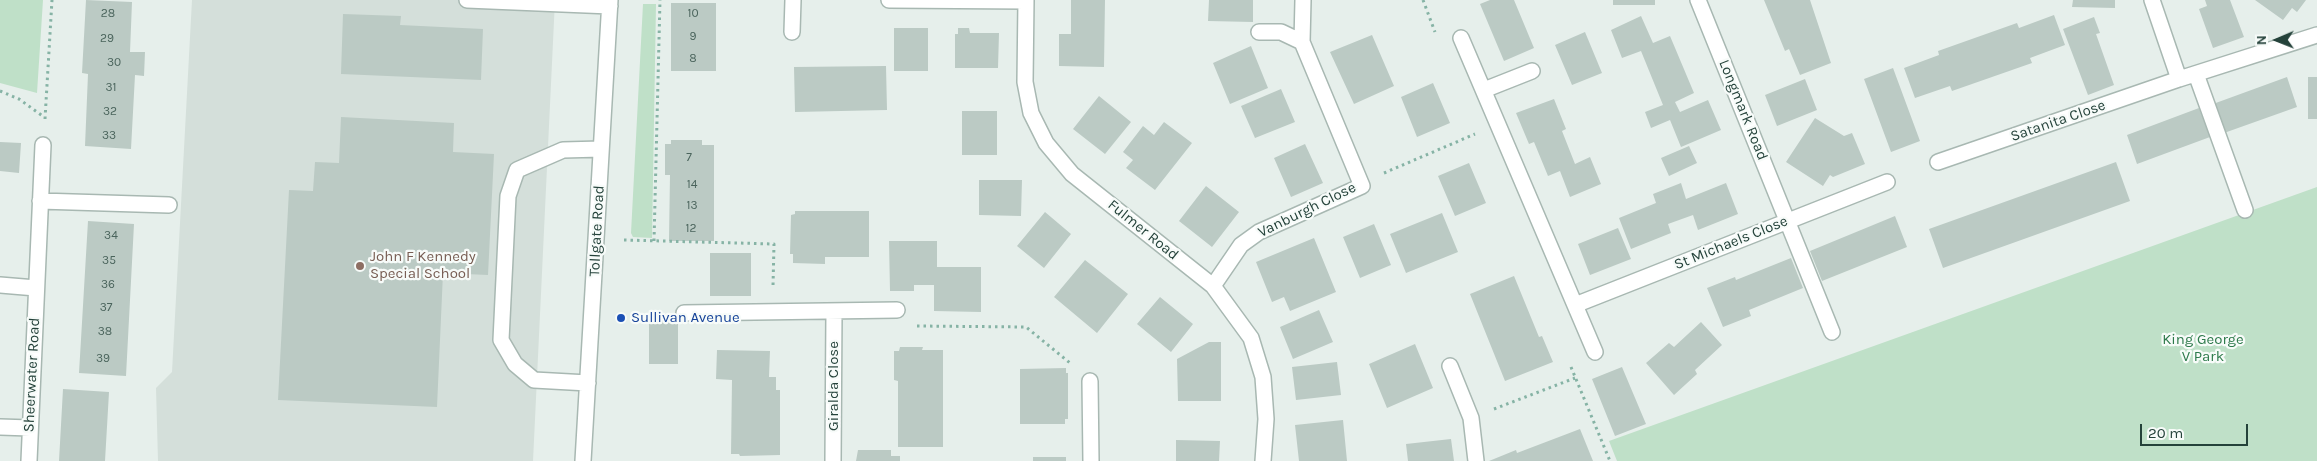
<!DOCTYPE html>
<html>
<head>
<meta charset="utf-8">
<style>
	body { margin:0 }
	#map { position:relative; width:2317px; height:461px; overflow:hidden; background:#e6efeb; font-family:Karla,sans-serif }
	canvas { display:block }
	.north { position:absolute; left:2252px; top:15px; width:50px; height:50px; -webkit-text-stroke:4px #f7fbf9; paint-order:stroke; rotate:269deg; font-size:14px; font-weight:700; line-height:20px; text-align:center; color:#24423a }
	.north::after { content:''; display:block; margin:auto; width:18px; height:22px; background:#24423a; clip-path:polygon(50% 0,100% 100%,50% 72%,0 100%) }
	.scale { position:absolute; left:2140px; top:424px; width:108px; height:22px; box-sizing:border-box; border:2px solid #24423a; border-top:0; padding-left:6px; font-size:15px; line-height:18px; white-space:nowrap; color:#24423a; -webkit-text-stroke:4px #f7fbf9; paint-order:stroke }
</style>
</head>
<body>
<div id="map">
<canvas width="2317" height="461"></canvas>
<div class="north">N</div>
<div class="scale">20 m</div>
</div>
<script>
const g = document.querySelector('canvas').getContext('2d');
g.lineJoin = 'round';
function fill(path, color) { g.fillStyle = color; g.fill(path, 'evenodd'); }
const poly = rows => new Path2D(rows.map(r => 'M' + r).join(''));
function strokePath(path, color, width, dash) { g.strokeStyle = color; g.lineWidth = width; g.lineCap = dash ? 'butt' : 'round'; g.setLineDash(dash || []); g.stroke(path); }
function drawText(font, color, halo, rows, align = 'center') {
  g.font = font + ' Karla,sans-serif'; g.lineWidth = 4.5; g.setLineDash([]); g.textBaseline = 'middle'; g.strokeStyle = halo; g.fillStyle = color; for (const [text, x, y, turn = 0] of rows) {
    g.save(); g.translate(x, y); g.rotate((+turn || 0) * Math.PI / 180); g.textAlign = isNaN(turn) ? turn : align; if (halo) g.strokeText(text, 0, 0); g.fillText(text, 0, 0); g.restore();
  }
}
const built = poly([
	[192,0,555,0,533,461,158,461,156,388,172,372]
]);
const green = poly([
	[0,0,43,0,37,93,0,83],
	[643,4,656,4,652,238,633,237,631,233],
	[2317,187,2317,461,1617,461,1609,441]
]);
const building = poly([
	[86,0,132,2,130,52,145,52,144,76,135,75,131,149,85,146,88,74,82,73],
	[1071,0,1105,0,1104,67,1059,66,1059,34,1071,34],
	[1209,0,1253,0,1253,22,1208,21],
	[1490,0,1514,0,1534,48,1504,61,1480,4],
	[1613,0,1655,0,1655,5,1613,5],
	[1764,0,1810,0,1831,63,1800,75,1789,49,1785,51],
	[2073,0,2115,0,2115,8,2072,7],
	[2205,0,2230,0,2244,37,2213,48,2199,9,2207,6],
	[2255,0,2306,0,2297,12,2292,8,2283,20],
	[671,3,716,3,716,71,671,71],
	[343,14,401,16,400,25,483,29,481,80,341,74],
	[2054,15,2065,45,2030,58,2032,63,1952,91,1950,86,1915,98,1904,68,1939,55,1938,51,2017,23,2019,28],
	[1641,16,1653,43,1670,36,1694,93,1675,102,1680,112,1708,100,1721,130,1681,147,1670,120,1651,128,1645,112,1663,105,1641,51,1622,58,1611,30],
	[2094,17,2100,33,2096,34,2114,85,2088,95,2063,29],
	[894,28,928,28,928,71,894,71],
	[958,28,969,28,970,33,999,33,998,68,955,68,955,34,958,34],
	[1585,32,1602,73,1572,85,1555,45],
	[1372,35,1394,86,1354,104,1330,52],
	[1251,46,1268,88,1230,104,1213,63],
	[886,66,887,110,795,112,794,67],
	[1893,68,1920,141,1891,152,1864,79],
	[2287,77,2297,107,2224,133,2213,104],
	[2308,77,2317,77,2317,119,2308,119],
	[1805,79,1817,110,1777,126,1765,95],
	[1433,83,1450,123,1417,137,1401,97],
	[1281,89,1295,122,1255,138,1241,106],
	[1099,96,1131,122,1105,154,1073,129],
	[1554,99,1566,129,1562,131,1575,164,1590,157,1601,184,1570,197,1560,171,1548,176,1534,142,1529,144,1516,113],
	[2199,108,2210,137,2137,164,2127,135],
	[962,111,997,111,997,155,962,155],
	[341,117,454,123,453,152,494,154,488,275,443,273,437,407,278,400,289,190,313,191,315,162,339,163],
	[1815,118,1844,136,1852,133,1865,164,1833,177,1830,175,1823,186,1786,162],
	[1164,122,1192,143,1155,190,1126,168,1133,160,1123,152,1143,126,1154,135],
	[671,140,702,140,702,145,714,145,714,241,669,241,670,175,665,175,665,144,671,144],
	[0,142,21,143,19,173,0,171],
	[1305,144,1323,183,1291,197,1274,158],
	[1689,146,1697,163,1669,176,1661,158],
	[2116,162,2130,201,1943,268,1929,229],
	[1469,163,1486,203,1455,216,1438,176],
	[979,180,1022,180,1021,216,979,215],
	[1681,183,1686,199,1726,183,1738,214,1698,230,1693,215,1668,224,1671,233,1631,249,1619,218,1656,203,1653,194],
	[1206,186,1239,212,1212,247,1179,221],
	[795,211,869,211,869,257,825,257,825,264,793,263,793,254,790,254,791,215,795,214],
	[1045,212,1071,234,1044,268,1017,246],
	[1442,213,1458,252,1406,273,1390,234],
	[1895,216,1907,247,1822,281,1810,251],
	[88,221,134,224,126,376,79,373],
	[1374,224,1391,265,1360,278,1343,237],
	[1618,228,1631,259,1590,275,1578,244],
	[1314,238,1336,292,1290,311,1284,297,1272,302,1256,262],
	[889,241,937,241,937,267,981,267,981,312,934,311,934,285,914,285,914,291,890,291],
	[710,253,751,253,751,296,710,296],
	[1791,258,1803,288,1749,310,1751,316,1723,327,1707,288,1735,277,1736,280],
	[1085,260,1128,294,1097,333,1054,297],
	[1514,276,1539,337,1542,336,1553,362,1505,381,1470,294],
	[1160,297,1193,324,1171,352,1137,324],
	[1319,310,1333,342,1293,359,1280,327],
	[649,319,678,319,678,364,649,364],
	[1701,322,1722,345,1695,370,1697,374,1674,395,1646,363,1669,343,1674,347],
	[1209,342,1221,342,1221,401,1178,401,1177,359],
	[1415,344,1433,388,1387,408,1369,364],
	[900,347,923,347,922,350,943,350,943,447,898,447,898,381,894,380,894,351,899,351],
	[717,350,770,351,769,377,776,377,776,390,780,390,780,455,740,456,739,454,731,454,732,380,716,379],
	[1337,362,1341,395,1296,400,1292,367],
	[1622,367,1646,424,1615,436,1592,379],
	[1066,368,1066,373,1068,373,1068,419,1065,419,1065,424,1020,424,1020,369],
	[63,389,109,392,105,461,59,461],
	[1343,420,1347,461,1299,461,1295,425],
	[1580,429,1593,461,1489,461,1516,450,1517,453],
	[1451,439,1454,461,1408,461,1406,444],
	[1176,440,1220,441,1219,461,1176,461],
	[858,450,891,450,891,456,900,456,900,461,856,461],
	[1033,457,1066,457,1066,461,1033,461]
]);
const path = poly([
	[1423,0,1435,32],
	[0,91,19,99,44,117],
	[45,119,52,0],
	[1384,173,1475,134],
	[624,240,774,244,773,286],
	[654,241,660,0],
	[917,326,1026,327,1070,363],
	[1571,367,1610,461],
	[1494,409,1575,378]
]);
const minor = poly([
	[467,0,610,6],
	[889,0,1026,1],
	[1026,0,1025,82,1031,113,1046,143,1072,174,1213,286,1251,338,1263,377,1266,419,1263,461],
	[1698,0,1832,332],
	[2152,0,2179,79],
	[792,32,793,0],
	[1259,32,1281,32,1302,42],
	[1461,38,1595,352],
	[2196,74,2245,210],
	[1484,90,1532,71],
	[1938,162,2179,79,2317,35],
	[40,201,169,205],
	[0,285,36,288],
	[1213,286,1241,245,1259,232,1362,186,1302,42,1303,0],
	[1575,305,1887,182],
	[684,313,897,310],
	[1450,366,1471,418,1476,461],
	[1090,381,1091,461],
	[588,383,534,380,515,364,501,340,508,196,517,170,563,150,601,149],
	[0,427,30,428],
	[29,461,43,145],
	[583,461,610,0],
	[833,461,834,311]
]);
const markers = [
	[360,266,5,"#8d6e63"],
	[621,318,5,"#1a4fb4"]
];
const numberNames = [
	["28",108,14],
	["10",693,14],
	["9",693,37],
	["29",107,39],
	["8",693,59],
	["30",114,63],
	["31",111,88],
	["32",110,112],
	["33",109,136],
	["7",689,158],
	["14",692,185],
	["13",692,206],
	["12",691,229],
	["34",111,236],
	["35",109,261],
	["36",108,285],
	["37",106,308],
	["38",105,332],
	["39",103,359]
];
const streetNames = [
	["Longmark Road",1743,110,68],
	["Satanita Close",2058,121,-19],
	["Vanburgh Close",1307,210,-26],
	["Fulmer Road",1143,230,39],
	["Tollgate Road",597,231,-87],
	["St Michaels Close",1731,243,-22],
	["Sheerwater Road",32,375,-87],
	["Giralda Close",834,386,-90]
];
const educationNames = [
	["John F Kennedy",370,257],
	["Special School",370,274]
];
const transitNames = [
	["Sullivan Avenue",631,318]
];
const parkNames = [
	["King George",2203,340],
	["V Park",2203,357]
];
fill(built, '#d4dfda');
fill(green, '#bfe0c8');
fill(building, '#bbcac4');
strokePath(minor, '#a8b8b2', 18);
strokePath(path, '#86b3a5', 3, [2.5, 4]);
strokePath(minor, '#fff', 15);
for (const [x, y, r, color] of markers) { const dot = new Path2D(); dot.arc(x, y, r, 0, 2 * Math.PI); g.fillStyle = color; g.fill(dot); strokePath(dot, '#f7fbf9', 2); }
drawText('12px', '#4a645c', null, numberNames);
drawText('15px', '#24423a', '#f7fbf9', streetNames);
drawText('15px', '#785e54', '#f7fbf9', educationNames, 'left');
drawText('15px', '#164399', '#f7fbf9', transitNames, 'left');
drawText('15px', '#2d7a4b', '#f7fbf9', parkNames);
</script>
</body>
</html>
